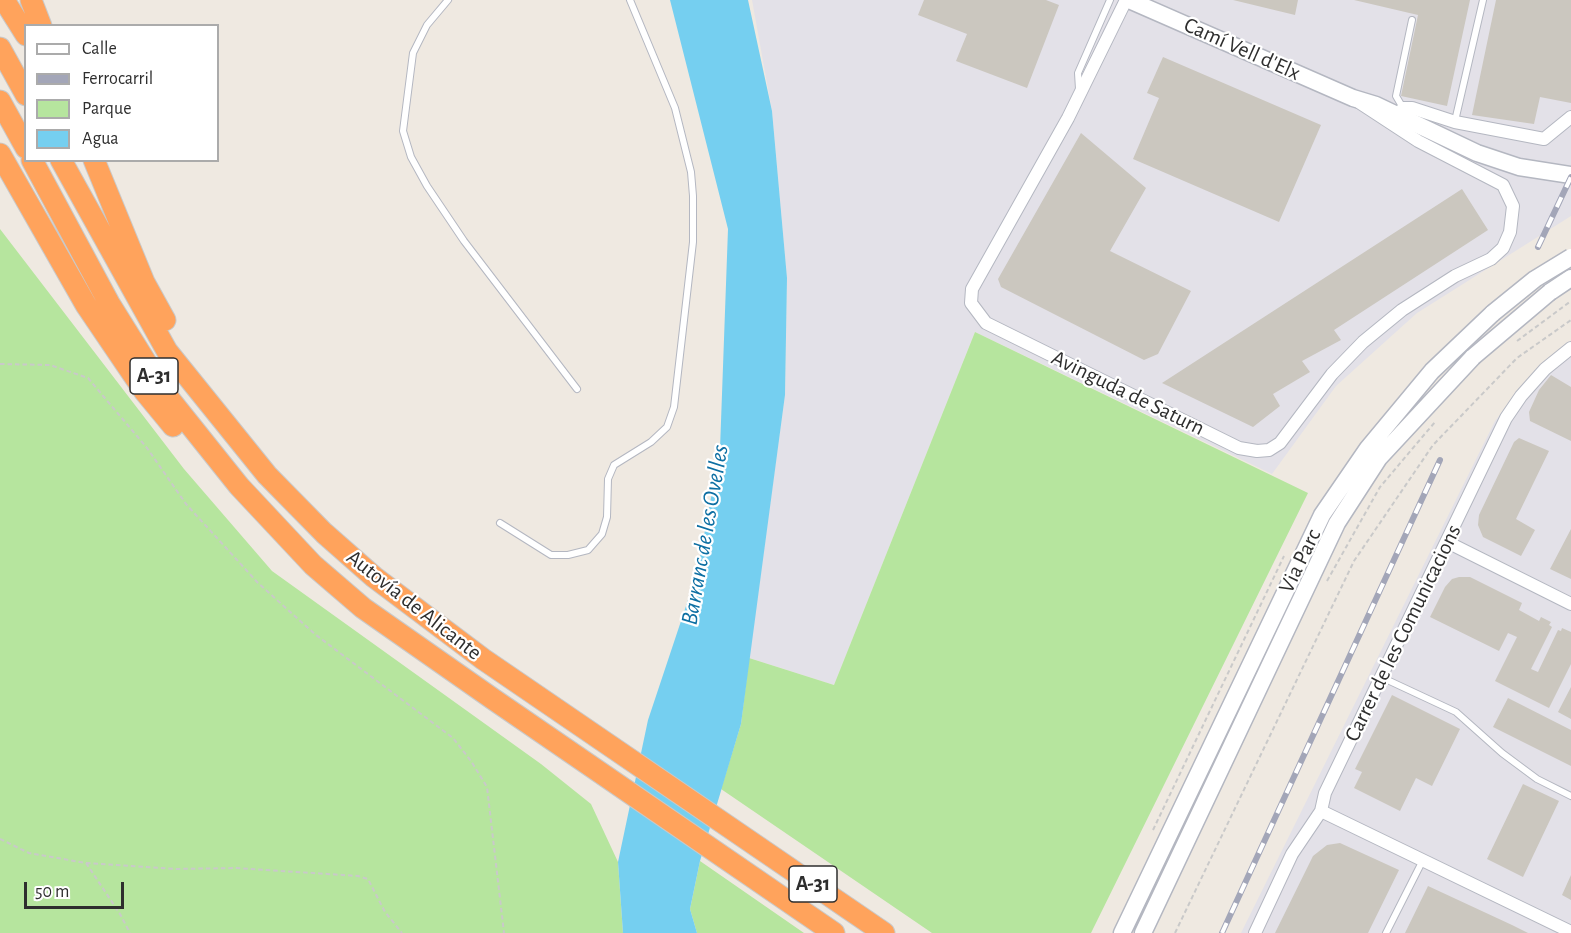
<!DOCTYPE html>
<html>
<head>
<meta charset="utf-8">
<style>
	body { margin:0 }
	#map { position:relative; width:1571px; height:933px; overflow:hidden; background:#efe9e1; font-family:"Alegreya Sans",sans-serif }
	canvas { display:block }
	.legend { position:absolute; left:24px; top:24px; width:195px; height:138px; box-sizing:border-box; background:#fff; border:2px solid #ababab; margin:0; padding:8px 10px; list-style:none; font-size:18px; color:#2e2e2e }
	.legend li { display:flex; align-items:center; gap:12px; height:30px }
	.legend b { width:30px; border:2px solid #ababab }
	.scale { position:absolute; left:24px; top:882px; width:100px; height:27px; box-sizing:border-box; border:3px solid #2e2e2e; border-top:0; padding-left:8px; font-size:18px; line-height:21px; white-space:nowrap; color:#2e2e2e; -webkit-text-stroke:4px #fff; paint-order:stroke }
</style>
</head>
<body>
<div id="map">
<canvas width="1571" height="933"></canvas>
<ul class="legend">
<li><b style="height:8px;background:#fff"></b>Calle</li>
<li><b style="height:8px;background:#a3a6b8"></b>Ferrocarril</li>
<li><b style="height:16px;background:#b6e59e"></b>Parque</li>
<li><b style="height:16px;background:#75cff0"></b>Agua</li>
</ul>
<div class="scale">50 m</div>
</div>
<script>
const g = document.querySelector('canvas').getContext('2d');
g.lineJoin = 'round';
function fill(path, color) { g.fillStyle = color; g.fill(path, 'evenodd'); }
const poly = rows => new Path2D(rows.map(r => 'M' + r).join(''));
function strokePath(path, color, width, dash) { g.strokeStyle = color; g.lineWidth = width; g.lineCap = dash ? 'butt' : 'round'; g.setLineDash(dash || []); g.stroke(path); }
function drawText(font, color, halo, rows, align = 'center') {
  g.font = font + ' "Alegreya Sans",sans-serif'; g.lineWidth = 4.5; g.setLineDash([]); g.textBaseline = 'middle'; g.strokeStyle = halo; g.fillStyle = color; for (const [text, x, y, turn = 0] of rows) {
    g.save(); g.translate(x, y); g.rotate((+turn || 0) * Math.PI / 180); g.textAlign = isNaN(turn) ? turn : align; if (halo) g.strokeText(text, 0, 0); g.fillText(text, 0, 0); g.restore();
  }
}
const industrial = poly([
	[752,0,1571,0,1571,216,1417,313,1336,386,1272,474,975,332,834,685,749,658,785,395,787,278,772,111],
	[1571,342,1571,933,1241,933,1495,421,1535,370]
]);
const green = poly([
	[0,229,184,469,272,571,541,764,591,804,618,862,623,933,0,933],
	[975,332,1308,493,1091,933,932,933,721,789,741,724,749,658,834,685],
	[700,861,804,933,697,933,690,909]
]);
const water = poly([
	[670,0,748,0,772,111,787,278,785,395,741,724,700,861,690,909,697,933,623,933,618,862,648,720,697,573,720,449,728,229]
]);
const building = poly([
	[924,0,1046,0,1059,5,1027,88,956,61,967,34,918,15],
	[1233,0,1298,0,1295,15],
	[1354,0,1470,0,1447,106,1401,96,1418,15],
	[1496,0,1571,0,1571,103,1540,97,1534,124,1472,115],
	[1163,57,1321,125,1279,222,1133,159,1159,98,1147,93],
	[1081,133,1146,188,1110,251,1191,291,1158,354,1144,360,1001,287,998,279],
	[1462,189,1488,230,1334,330,1341,340,1302,361,1310,372,1273,394,1280,406,1253,427,1162,383],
	[1551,375,1571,387,1571,441,1530,421,1529,412,1539,390],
	[1519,438,1549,451,1516,519,1535,530,1521,556,1483,537,1478,525,1479,515,1514,442],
	[1571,529,1571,579,1550,569],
	[1459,577,1470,577,1522,603,1519,610,1539,621,1541,617,1551,622,1549,625,1552,627,1531,669,1538,672,1558,630,1561,631,1562,628,1571,632,1571,664,1549,708,1495,681,1517,637,1508,633,1499,651,1430,617,1445,587,1452,579],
	[1571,687,1571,719,1558,712],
	[1392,695,1460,729,1432,786,1416,778,1400,811,1354,788,1362,772,1355,769],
	[1508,698,1571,730,1571,766,1493,727],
	[1523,784,1559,801,1523,877,1487,859],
	[1340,843,1399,870,1368,933,1275,933,1313,856,1327,845],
	[1571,875,1571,900,1562,895],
	[1428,886,1512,925,1528,933,1405,933]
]);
const path = poly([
	[1517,341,1571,301],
	[0,364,50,365,88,378,147,448,186,504,258,583,316,635,453,738,471,761,487,787,504,933],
	[1327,581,1380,487,1435,422],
	[1153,830,1284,556],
	[0,839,29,853,86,863,120,914,130,933],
	[86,863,175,869,237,868,358,876,368,879,385,912,402,933],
	[1175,933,1354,561,1433,445,1517,358,1571,320]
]);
const lane = poly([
	[448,0,427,25,413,53,403,131,411,157,427,186,464,241,577,389],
	[1079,89,1078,73,1110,0],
	[1403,108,1396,96,1412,20],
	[1455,121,1483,0],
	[500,523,551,555,568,555,588,550,602,534,607,517,608,479,614,465,651,442,667,427,674,407,693,242,693,196,691,172,675,108,630,0],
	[1381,677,1456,712,1502,753,1537,779,1571,796],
	[1386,933,1423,860]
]);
const street = poly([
	[1126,0,1068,118,972,289,971,303,986,323,1239,448,1257,451,1269,450,1280,443,1332,374,1363,342,1402,310,1455,276,1491,259,1503,248,1510,232,1513,206,1503,185,1418,141,1360,103],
	[1399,116,1403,108,1412,108,1455,122,1544,139,1571,117],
	[1447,542,1571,604],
	[1321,811,1571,932],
	[1255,933,1292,854,1321,811,1325,793,1506,418,1521,396,1545,369,1571,348]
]);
const secondary = poly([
	[1129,0,1353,98,1376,105,1477,153,1519,167,1571,175],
	[1550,292,1571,278],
	[1122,933,1322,515,1368,448,1432,371,1493,313],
	[1143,933,1337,523,1379,458,1473,357]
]);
const highway = poly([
	[4,0,26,35],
	[31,0,41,26],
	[0,48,26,95],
	[0,101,26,148],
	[0,154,86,305,145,392,173,426],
	[32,160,109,303,167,396,239,486,313,565,363,608,493,699,834,933],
	[61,160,167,351,267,475,324,533,374,577,483,659,884,933],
	[94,160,144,282,165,320]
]);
const rail = poly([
	[1538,247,1571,177],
	[1222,933,1440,460]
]);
const secondaryBridge = poly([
	[1493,313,1535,279,1571,257],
	[1473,357,1550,292]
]);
const shields = [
	[154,376,48],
	[813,884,48]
];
const shieldNames = [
	["A-31",154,376],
	["A-31",813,884]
];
const streetNames = [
	["Camí Vell d'Elx",1242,49,24],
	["Avinguda de Saturn",1128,393,26],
	["Via Parc",1300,561,-64],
	["Autovía de Alicante",414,605,38],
	["Carrer de les Comunicacions",1403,633,-64]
];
const waterNames = [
	["Barranc de les Ovelles",705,535,-80]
];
fill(industrial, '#e3e1e8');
fill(green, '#b6e59e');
fill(water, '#75cff0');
fill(building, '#cbc7bf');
strokePath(lane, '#b4b7c1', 8);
strokePath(street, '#b4b7c1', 14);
strokePath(secondary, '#b4b7c1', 19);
strokePath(highway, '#c9c9c9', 23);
strokePath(path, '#c9c9c9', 2, [4.5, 3]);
strokePath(lane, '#fff', 6);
strokePath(street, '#fff', 12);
strokePath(secondary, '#fff', 16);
strokePath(highway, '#ffa35c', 21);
strokePath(rail, '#a3a6b8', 6);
strokePath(rail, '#fff', 4, [11]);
strokePath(secondaryBridge, '#b4b7c1', 19, []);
strokePath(secondaryBridge, '#fff', 16);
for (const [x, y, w] of shields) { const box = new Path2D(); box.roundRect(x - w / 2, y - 18, w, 36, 4.5); g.fillStyle = '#fff'; g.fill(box); strokePath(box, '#2e2e2e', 1.5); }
drawText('bold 21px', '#2e2e2e', null, shieldNames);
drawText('22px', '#2e2e2e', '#fff', streetNames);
drawText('italic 24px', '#0d6fa3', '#fff', waterNames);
</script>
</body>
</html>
